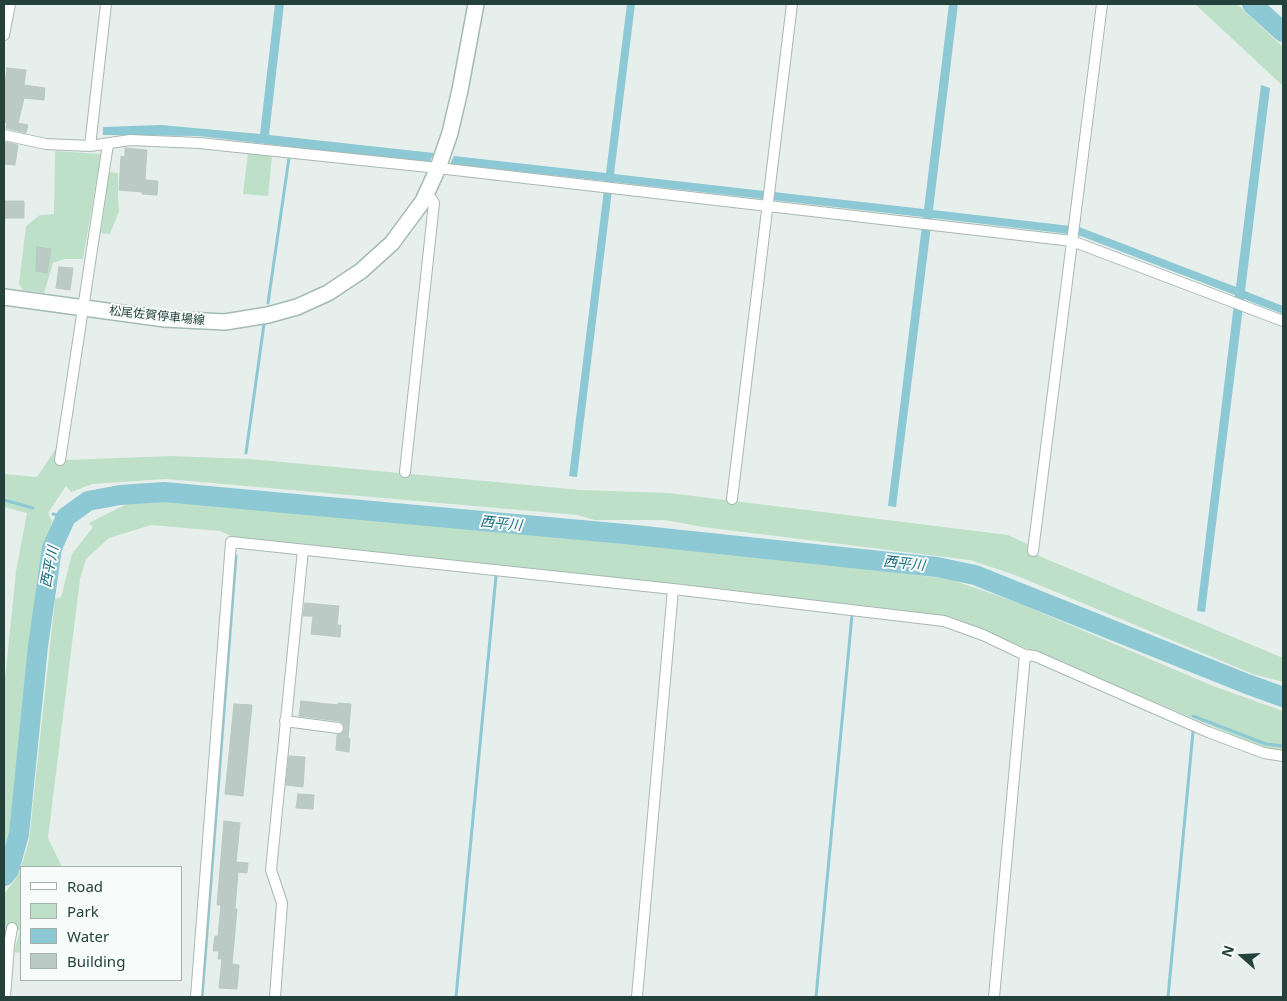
<!DOCTYPE html>
<html>
<head>
<meta charset="utf-8">
<style>
	body { margin:0 }
	#map { position:relative; width:1287px; height:1001px; overflow:hidden; background:#e6efeb; font-family:"Noto Sans",sans-serif }
	canvas { display:block }
	.frame { position:absolute; inset:0; border:5px solid #24423b; pointer-events:none }
	.legend { position:absolute; left:20px; top:866px; width:162px; height:115px; box-sizing:border-box; background:#f7fbf9; border:1px solid #a3b1ad; margin:0; padding:6px 9px; list-style:none; font-size:15px; color:#24423b }
	.legend li { display:flex; align-items:center; gap:10px; height:25px }
	.legend b { width:25px; border:1px solid #a3b1ad }
	.north { position:absolute; left:1217px; top:931px; width:50px; height:50px; -webkit-text-stroke:4px #f7fbf9; paint-order:stroke; rotate:289deg; font-size:14px; font-weight:700; line-height:20px; text-align:center; color:#24423b }
	.north::after { content:''; display:block; margin:auto; width:18px; height:22px; background:#24423b; clip-path:polygon(50% 0,100% 100%,50% 72%,0 100%) }
</style>
</head>
<body>
<div id="map">
<canvas width="1287" height="1001"></canvas>
<div class="frame"></div>
<ul class="legend">
<li><b style="height:6px;background:#fff"></b>Road</li>
<li><b style="height:14px;background:#bee0c8"></b>Park</li>
<li><b style="height:14px;background:#8dc8d5"></b>Water</li>
<li><b style="height:14px;background:#bbcac4"></b>Building</li>
</ul>
<div class="north">N</div>
</div>
<script>
const g = document.querySelector('canvas').getContext('2d');
g.lineJoin = 'round';
function fill(path, color) { g.fillStyle = color; g.fill(path, 'evenodd'); }
const poly = rows => new Path2D(rows.map(r => 'M' + r).join(''));
function strokePath(path, color, width, dash) { g.strokeStyle = color; g.lineWidth = width; g.lineCap = dash ? 'butt' : 'round'; g.setLineDash(dash || []); g.stroke(path); }
function drawText(font, color, halo, rows, align = 'center') {
  g.font = font + ' "Noto Sans","Noto Sans JP",sans-serif'; g.lineWidth = 4; g.setLineDash([]); g.textBaseline = 'middle'; g.strokeStyle = halo; g.fillStyle = color; for (const [text, x, y, turn = 0] of rows) {
    g.save(); g.translate(x, y); g.rotate((+turn || 0) * Math.PI / 180); g.textAlign = isNaN(turn) ? turn : align; if (halo) g.strokeText(text, 0, 0); g.fillText(text, 0, 0); g.restore();
  }
}
const green = poly([
	[1195,4,1237,4,1283,47,1283,86],
	[55,151,101,154,83,259,64,259,53,263,44,293,23,290,19,284,26,226,40,215,54,214],
	[248,153,272,156,268,196,243,194],
	[109,172,118,173,118,196,119,211,110,234,101,233],
	[57,447,65,460,171,456,250,459,581,490,669,493,1008,535,1029,545,1039,556,1283,658,1283,682,1253,674,1015,575,970,560,703,527,665,520,595,520,577,515,166,479,92,484,71,492,66,486,48,513,52,521,41,560,12,828,4,854,4,689,16,571,27,513,4,507,4,474,37,477],
	[167,501,725,552,949,579,1016,602,1213,686,1283,711,1283,750,1264,748,954,618,670,584,236,538,220,531,151,525,109,538,86,559,80,579,48,838,62,867,21,867,21,953,14,952,20,930,4,933,4,894,19,874,29,841,55,599,61,597,72,554,93,527,89,523,129,503]
]);
const water = poly([
	[275,4,284,4,269,135,434,153,429,163,198,136,103,135,103,127,161,125,260,134],
	[627,4,635,4,614,174,924,209,949,4,958,4,933,210,1079,227,1236,287,1261,85,1270,88,1245,291,1283,306,1283,314,1244,299,1205,612,1197,611,1235,295,1078,235,932,218,896,507,888,506,923,217,613,182,577,477,569,476,605,181,450,164,454,156,606,173]
]);
const stream = poly([
	[268,303,291,144],
	[246,453,264,324],
	[4,500,33,508],
	[53,514,66,517],
	[1193,716,1266,744,1283,746],
	[202,997,236,556],
	[456,997,496,576],
	[816,997,852,615],
	[1168,997,1193,732]
]);
const river = poly([
	[1252,4,1283,32],
	[4,876,9,870,19,834,38,646,52,548,66,517,88,501,120,495,164,492,625,534,937,567,975,575,1247,684,1283,697]
]);
const building = poly([
	[7,68,26,70,24,85,45,88,44,100,24,98,18,123,28,125,26,133,6,128,7,123,4,122,4,94,7,68],
	[4,142,18,145,15,165,4,164,4,142],
	[125,148,147,150,145,180,158,181,157,195,142,194,142,192,119,190,121,156,125,157,125,148],
	[4,201,24,201,24,218,4,218,4,201],
	[37,247,51,249,47,273,36,271,37,247],
	[59,267,73,268,70,290,56,288,59,267],
	[305,603,339,606,337,625,341,625,340,637,311,634,313,616,303,616,305,603],
	[301,701,338,705,338,703,351,704,348,738,350,739,349,752,336,750,337,735,341,734,345,729,343,723,339,721,299,716,301,701],
	[234,704,252,705,243,796,225,794,234,704],
	[289,756,305,757,303,787,286,785,289,756],
	[298,794,314,795,313,809,296,808,298,794],
	[224,821,240,823,236,862,248,863,247,873,238,872,235,909,237,909,232,964,239,965,237,989,219,988,222,959,218,959,219,951,213,951,215,936,218,936,221,905,217,905,224,821]
]);
const street = poly([
	[4,35,10,4],
	[4,135,46,144,90,146,130,140,199,143,438,168,1072,241,1283,321],
	[90,146,106,4],
	[60,460,108,144],
	[405,472,434,203,427,192],
	[732,499,792,4],
	[1033,551,1102,4],
	[285,721,338,728],
	[5,997,9,945,12,928],
	[196,997,231,542,673,589,944,621,983,635,1025,655,1035,656,1208,732,1264,753,1283,756],
	[275,997,282,903,271,870,303,550],
	[637,997,673,589],
	[994,997,1025,655]
]);
const secondary = poly([
	[4,297,165,319,225,322,268,315,297,307,328,293,361,271,392,243,423,201,438,168,450,133,460,90,476,4]
]);
const streetNames = [
	["松尾佐賀停車場線",157,316,6]
];
const waterNames = [
	["西平川",501,524,6],
	["西平川",904,564,6],
	["西平川",50,567,-79]
];
fill(green, '#bee0c8');
fill(water, '#8dc8d5');
strokePath(stream, '#8dc8d5', 3);
strokePath(river, '#8dc8d5', 20);
fill(building, '#bbcac4');
strokePath(building, '#b8c9c2', 1);
strokePath(street, '#a8b8b3', 12);
strokePath(secondary, '#a4bbb4', 18);
strokePath(street, '#fff', 10);
strokePath(secondary, '#fff', 15);
drawText('12px', '#24423b', '#f7fbf9', streetNames);
drawText('italic 14px', '#1a6e81', '#f7fbf9', waterNames);
</script>
</body>
</html>
